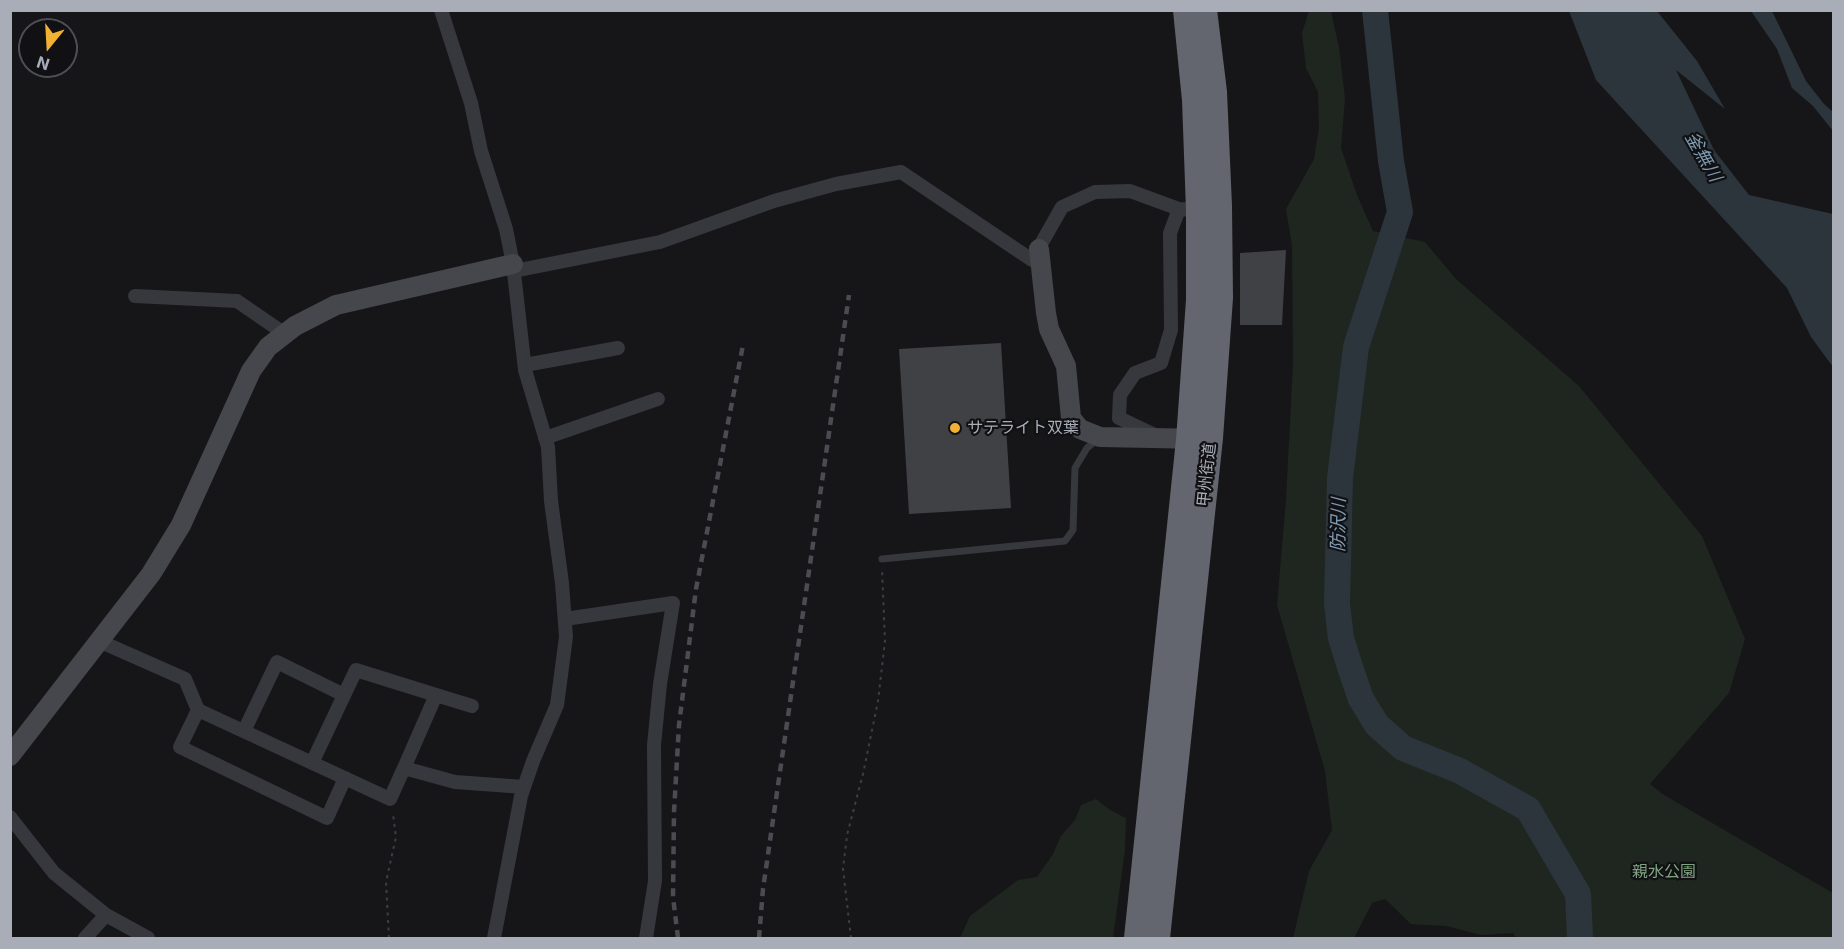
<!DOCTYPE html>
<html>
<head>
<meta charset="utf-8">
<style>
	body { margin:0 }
	#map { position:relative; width:1844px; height:949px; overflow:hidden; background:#161618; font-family:Inter,sans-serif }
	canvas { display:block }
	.frame { position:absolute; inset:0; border:12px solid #a8adb8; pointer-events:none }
	.north { position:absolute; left:18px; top:18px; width:60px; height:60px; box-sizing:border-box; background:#111113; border:2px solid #4d4f55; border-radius:50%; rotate:198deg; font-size:16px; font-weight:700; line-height:24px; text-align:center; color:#a8adb8 }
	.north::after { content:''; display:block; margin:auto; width:21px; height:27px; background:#f2b134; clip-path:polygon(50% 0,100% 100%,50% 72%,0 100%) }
</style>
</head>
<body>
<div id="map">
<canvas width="1844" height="949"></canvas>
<div class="frame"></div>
<div class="north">N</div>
</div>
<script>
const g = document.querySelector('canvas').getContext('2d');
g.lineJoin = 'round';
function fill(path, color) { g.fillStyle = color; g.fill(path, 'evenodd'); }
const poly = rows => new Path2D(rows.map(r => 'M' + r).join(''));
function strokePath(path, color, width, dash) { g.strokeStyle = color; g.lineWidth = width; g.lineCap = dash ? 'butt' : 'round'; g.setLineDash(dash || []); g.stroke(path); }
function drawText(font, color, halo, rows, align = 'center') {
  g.font = font + ' Inter,"Noto Sans JP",sans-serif'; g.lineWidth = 4.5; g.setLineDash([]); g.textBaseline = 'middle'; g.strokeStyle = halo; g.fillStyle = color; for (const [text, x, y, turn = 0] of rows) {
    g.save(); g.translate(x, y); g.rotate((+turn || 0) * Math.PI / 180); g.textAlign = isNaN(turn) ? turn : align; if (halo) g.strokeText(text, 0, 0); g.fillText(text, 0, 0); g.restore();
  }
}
const green = poly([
	[1309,11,1331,11,1339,47,1345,98,1341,148,1357,195,1373,231,1425,242,1456,279,1579,386,1702,536,1745,639,1729,693,1650,784,1664,795,1833,893,1833,938,1516,938,1513,933,1481,935,1446,926,1411,924,1385,899,1372,903,1354,938,1293,938,1309,871,1332,830,1325,771,1277,605,1286,499,1293,364,1292,246,1286,209,1314,159,1319,128,1318,92,1306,68,1302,33],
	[1096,799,1110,810,1126,818,1125,850,1113,938,960,938,970,916,1018,880,1037,877,1053,854,1061,836,1075,820,1081,805]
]);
const water = poly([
	[1569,11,1657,11,1697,61,1725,109,1676,70,1714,150,1749,195,1833,214,1833,367,1811,337,1787,288,1596,80],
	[1751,11,1772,11,1806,81,1824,104,1833,112,1833,131,1813,106,1792,88,1777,49]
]);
const river = poly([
	[1375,10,1391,161,1400,212,1356,347,1340,478,1337,604,1341,638,1350,667,1361,699,1377,725,1403,748,1460,771,1528,809,1578,894,1580,938]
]);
const building = poly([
	[1286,250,1282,325,1240,325,1240,253],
	[1001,343,1011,508,909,514,899,349]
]);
const path = poly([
	[389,938,386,882,396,837,393,814],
	[851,938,843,869,847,835,863,774,878,701,885,641,882,568]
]);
const lane = poly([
	[882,559,1065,541,1073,530,1075,468,1087,448,1098,439]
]);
const street = poly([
	[441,10,471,103,481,151,506,229,513,264,525,370,548,447,551,501,562,583,566,637,557,705,533,761,521,796,494,938],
	[514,271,660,242,774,201,836,184,901,172,1032,260,1062,207,1095,192,1130,191,1179,209,1198,210],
	[135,296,237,301,285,334],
	[525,365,618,348],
	[1157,436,1119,418,1120,395,1135,373,1161,363,1171,330,1170,233,1179,209],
	[545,438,658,399],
	[565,619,673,603,660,684,654,745,655,881,646,938],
	[99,641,185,679,198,710,390,799,404,768],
	[472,706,436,695,404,768,455,782,524,787],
	[198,710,180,747,327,818,345,778],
	[244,731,277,662,344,695],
	[312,763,356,670,436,695],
	[10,817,54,873,106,915,148,938],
	[85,938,106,915]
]);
const secondary = poly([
	[1039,249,1046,313,1049,329,1066,366,1071,418,1080,429,1100,437,1202,439],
	[10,756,151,574,181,525,251,371,268,347,295,326,336,305,513,264]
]);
const highway = poly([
	[1136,938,1188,440,1198,300,1198,210,1194,100,1185,10],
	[1158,938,1211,438,1221,298,1220,206,1215,92,1205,10]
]);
const rail = poly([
	[678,938,673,897,674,812,679,725,696,589,743,345],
	[759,938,763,889,849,295]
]);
const markers = [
	[955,428,6,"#f2b134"]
];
const poiNames = [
	["サテライト双葉",967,428]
];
const streetNames = [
	["甲州街道",1207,475,-84]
];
const parkNames = [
	["親水公園",1664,872]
];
const waterNames = [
	["釜無川",1703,157,60],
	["防沢川",1339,525,-89]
];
fill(green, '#1e261f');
fill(water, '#2c353c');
strokePath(river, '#2c353c', 26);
fill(building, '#404145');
strokePath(path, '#3d3f44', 2, [3, 4.5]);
strokePath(lane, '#37383d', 7);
strokePath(street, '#37383d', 14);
strokePath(secondary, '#45474d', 20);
strokePath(highway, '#63666e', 24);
strokePath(rail, '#4a4c52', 4.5, [8, 6]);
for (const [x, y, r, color] of markers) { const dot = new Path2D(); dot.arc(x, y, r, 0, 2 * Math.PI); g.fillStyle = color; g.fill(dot); strokePath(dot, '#111113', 2); }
drawText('16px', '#a8adb8', '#111113', poiNames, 'left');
drawText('16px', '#a8adb8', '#111113', streetNames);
drawText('16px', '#7fa381', '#111113', parkNames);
drawText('italic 18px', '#7f9bb3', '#111113', waterNames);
</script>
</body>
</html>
